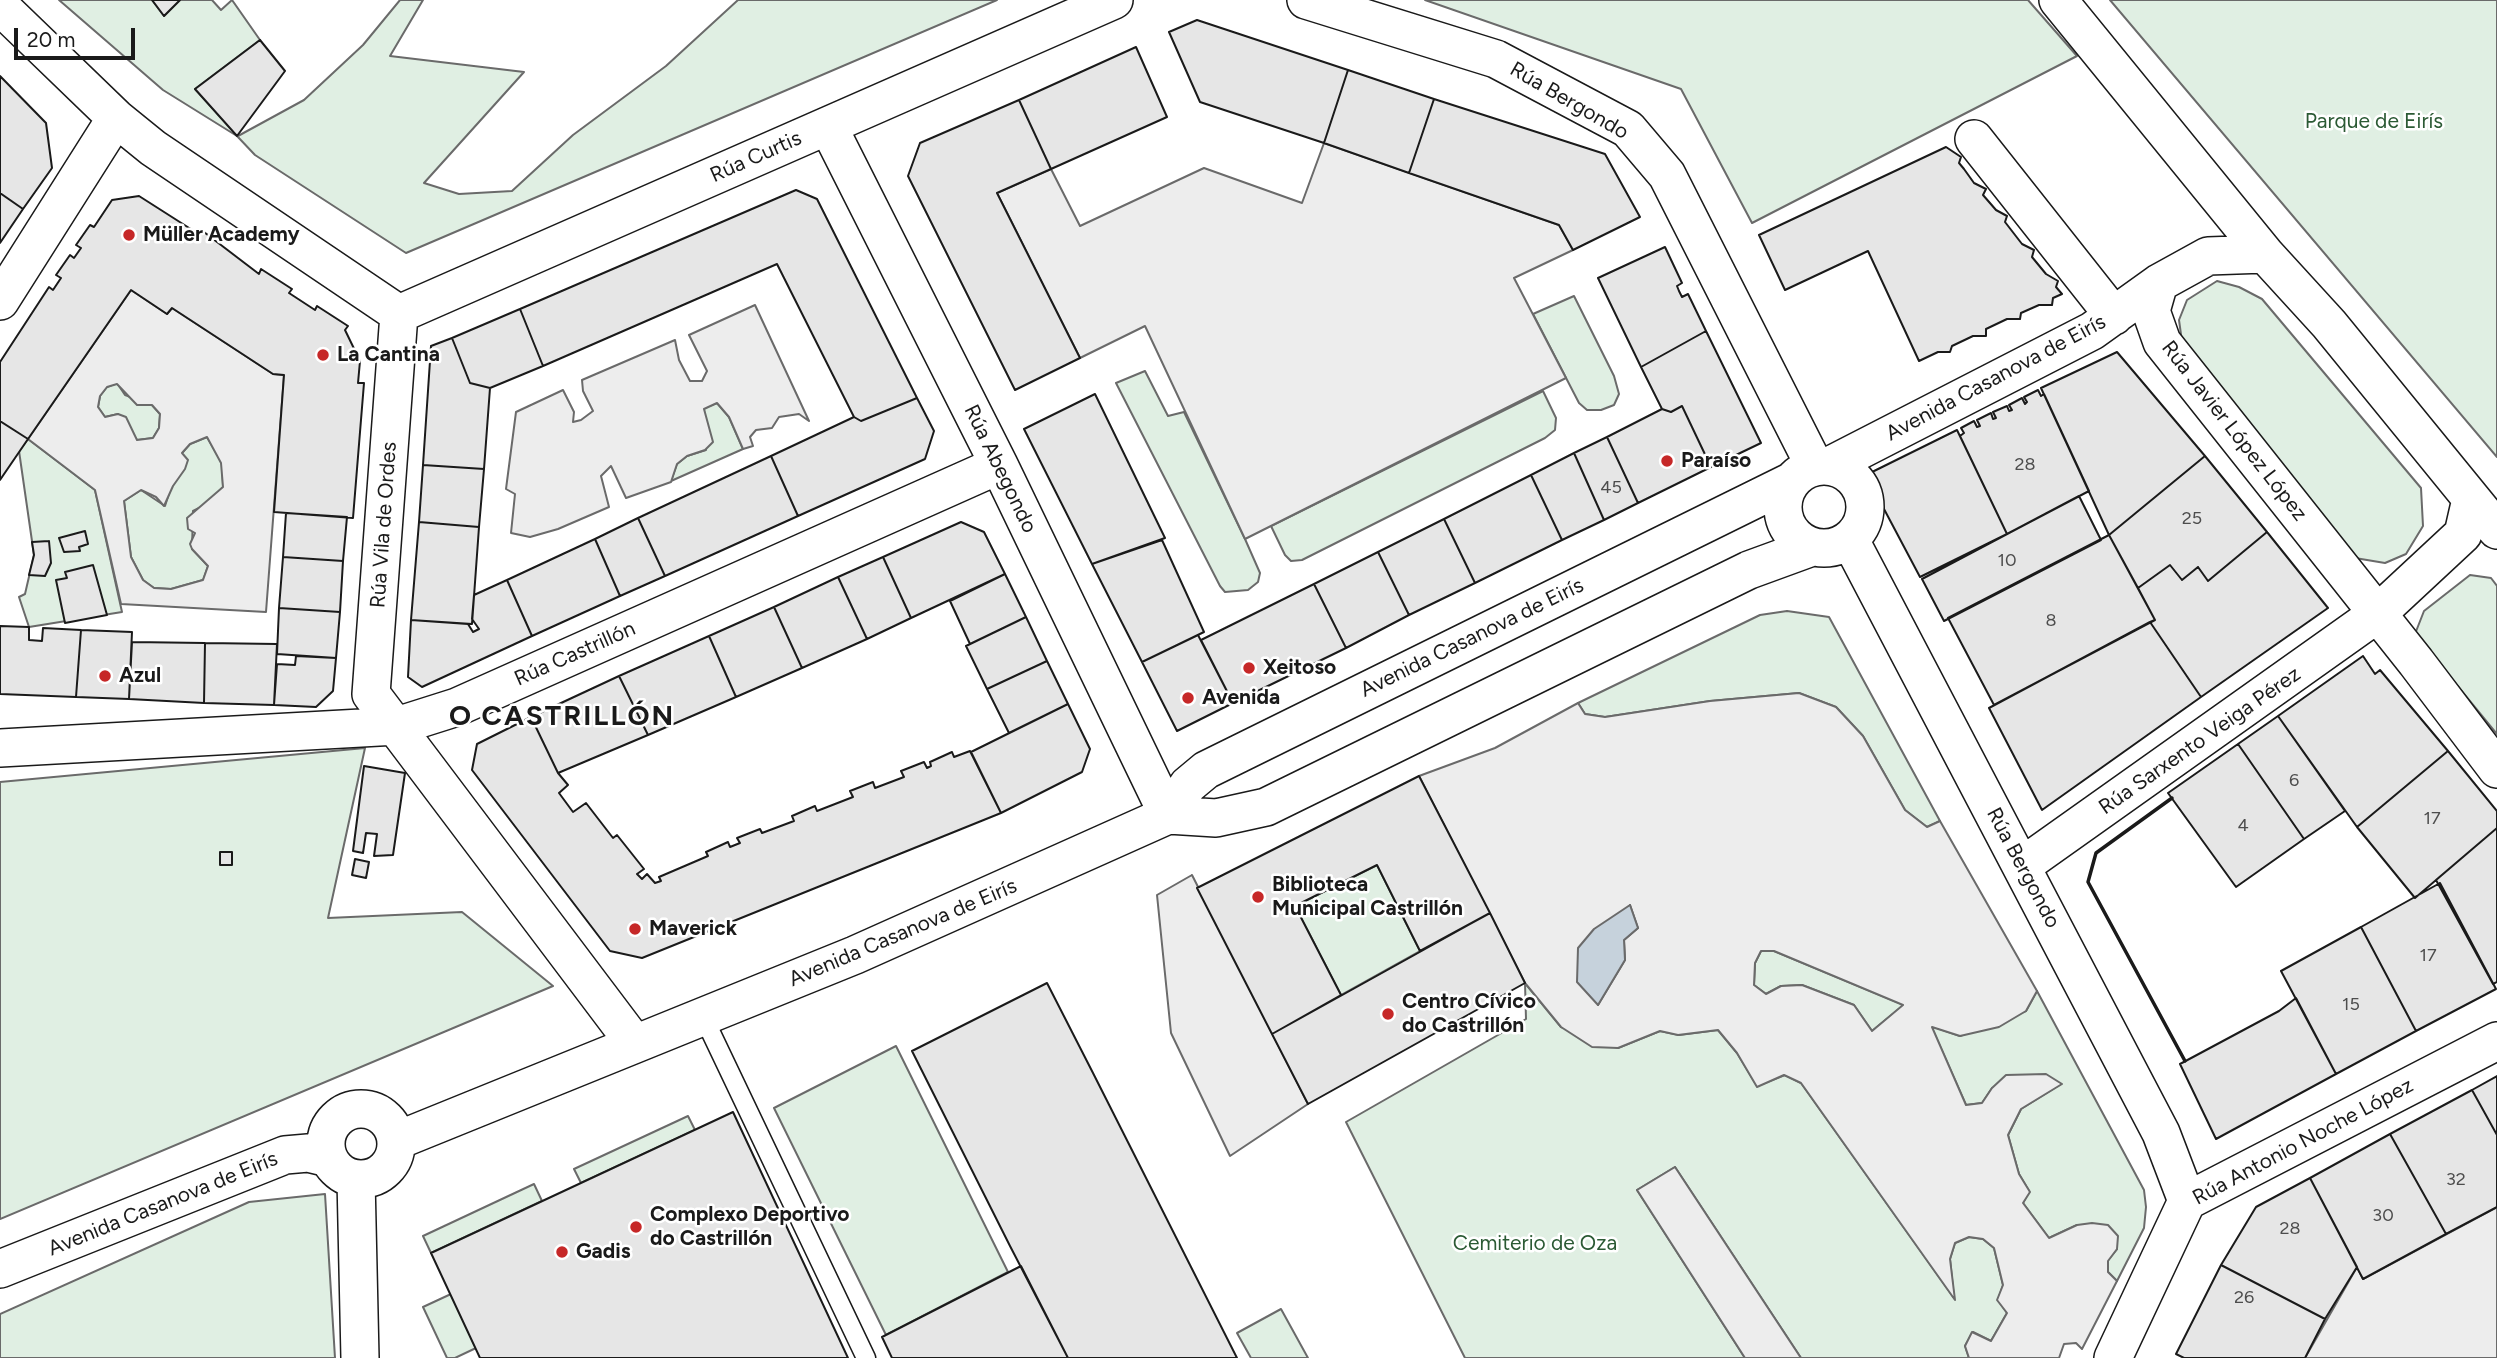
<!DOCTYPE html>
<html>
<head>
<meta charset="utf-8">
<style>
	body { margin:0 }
	#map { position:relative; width:2497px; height:1358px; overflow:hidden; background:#fff; font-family:Figtree,sans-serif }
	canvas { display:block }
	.scale { position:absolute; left:14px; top:28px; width:121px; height:32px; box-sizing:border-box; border:4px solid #1a1a1a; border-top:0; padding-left:9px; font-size:21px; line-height:24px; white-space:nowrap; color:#1a1a1a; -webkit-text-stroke:5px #fff; paint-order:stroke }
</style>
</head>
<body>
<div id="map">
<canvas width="2497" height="1358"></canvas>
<div class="scale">20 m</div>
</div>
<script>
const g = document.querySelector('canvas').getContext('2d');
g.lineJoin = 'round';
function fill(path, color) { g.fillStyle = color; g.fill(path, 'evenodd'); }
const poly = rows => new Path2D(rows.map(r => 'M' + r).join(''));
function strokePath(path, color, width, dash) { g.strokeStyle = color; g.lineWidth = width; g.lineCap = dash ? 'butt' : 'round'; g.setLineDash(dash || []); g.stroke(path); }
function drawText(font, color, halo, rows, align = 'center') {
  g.font = font + ' Figtree,sans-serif'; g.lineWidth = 5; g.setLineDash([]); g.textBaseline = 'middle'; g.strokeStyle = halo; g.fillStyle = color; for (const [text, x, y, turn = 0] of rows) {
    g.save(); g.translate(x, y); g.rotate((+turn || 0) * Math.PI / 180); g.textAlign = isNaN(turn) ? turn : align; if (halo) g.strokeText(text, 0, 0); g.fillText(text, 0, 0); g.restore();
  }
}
const green = poly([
	[59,0,152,0,164,16,180,0,212,0,221,10,232,0,260,40,195,89,238,136,304,100,363,45,400,0,423,0,390,56,524,72,424,183,459,194,512,191,573,135,666,66,738,0,997,0,406,253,255,155,237,136,163,90,59,0],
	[1425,0,2028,0,2077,56,1752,223,1681,89,1425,0],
	[2110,0,2497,0,2497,457,2110,0],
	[2217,281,2239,287,2262,299,2421,488,2423,526,2406,554,2385,563,2355,558,2183,349,2179,320,2187,300,2217,281],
	[1574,296,1614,376,1619,394,1614,405,1601,410,1587,410,1579,403,1533,314,1574,296],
	[1145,371,1168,416,1184,412,1245,539,1260,573,1258,582,1248,590,1225,592,1220,586,1116,383,1145,371],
	[117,383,125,395,152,405,160,414,159,428,153,438,137,440,118,414,105,417,98,407,100,396,107,387,117,383],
	[1543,391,1556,418,1555,430,1545,438,1302,560,1291,561,1285,555,1271,526,1543,391],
	[717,403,729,417,743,449,671,481,677,464,687,456,706,450,704,408,717,403],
	[207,437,222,463,223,487,207,504,193,511,192,549,208,566,203,580,171,589,154,588,143,580,131,557,124,501,141,490,165,506,182,453,190,444,207,437],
	[28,439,95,490,122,612,29,627,19,597,25,594,34,555,19,451,28,439],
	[2470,575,2491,578,2497,586,2497,734,2415,634,2424,611,2470,575],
	[1787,611,1829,617,1940,821,1927,827,1905,810,1863,736,1836,707,1799,693,1710,701,1605,717,1585,714,1578,703,1760,615,1787,611],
	[365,748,328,918,462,912,553,986,0,1219,0,782,365,748],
	[1377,865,1420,951,1341,995,1295,906,1377,865],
	[1761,951,1774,951,1904,1005,1872,1031,1854,1005,1802,985,1781,986,1766,994,1754,985,1755,963,1761,951],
	[1525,983,1561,1027,1618,1048,1660,1031,1679,1035,1718,1030,1737,1053,1757,1086,1785,1075,1801,1083,1954,1298,1950,1259,1955,1243,1969,1237,1983,1239,1994,1248,2003,1285,1998,1300,2007,1313,1991,1341,1973,1332,1965,1346,1969,1358,1801,1358,1675,1167,1637,1190,1745,1358,1465,1358,1346,1122,1526,1019,1525,983],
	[2037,991,2144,1190,2146,1207,2144,1228,2117,1281,2108,1272,2108,1260,2117,1249,2077,1225,2049,1238,2023,1203,2029,1191,2019,1174,2008,1135,2021,1109,2061,1084,1992,1088,1982,1103,1966,1105,1931,1026,1960,1036,2026,1011,2037,991],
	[896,1046,1008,1272,886,1335,774,1108,896,1046],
	[688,1116,695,1130,581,1183,574,1169,688,1116],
	[534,1184,542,1201,431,1253,423,1236,534,1184],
	[325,1194,335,1358,0,1358,0,1314,249,1202,325,1194],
	[451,1294,476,1348,455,1358,447,1358,423,1307,451,1294],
	[1281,1309,1308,1358,1251,1358,1237,1333,1281,1309]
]);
const parking = poly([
	[1324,143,1559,225,1573,250,1514,278,1566,378,1245,539,1145,326,1080,358,997,193,1051,169,1080,226,1204,168,1302,203,1324,143],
	[131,290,167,314,172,308,273,374,284,375,266,612,121,604,95,490,28,439,131,290],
	[117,384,137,405,152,405,160,414,159,428,153,438,137,440,126,417,118,414,105,417,98,407,100,396,107,387,117,384],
	[207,437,221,463,223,487,187,518,188,529,195,533,190,544,192,549,208,566,203,580,171,589,154,588,143,580,131,557,124,501,141,490,156,497,164,506,173,486,185,469,188,460,182,453,190,444,207,437],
	[755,305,809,421,799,414,779,417,772,428,756,430,750,437,753,446,743,449,729,417,717,403,704,409,713,442,705,450,687,456,677,464,671,482,626,498,611,466,601,476,609,507,558,529,530,537,511,533,515,494,506,489,516,412,563,390,574,412,573,422,581,420,593,411,583,391,582,380,675,340,679,360,690,381,702,381,707,371,689,335,755,305],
	[1799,693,1836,707,1863,736,1905,810,1927,827,1940,821,2037,991,2026,1011,1999,1027,1960,1036,1932,1027,1966,1105,1982,1103,1992,1088,2006,1075,2046,1074,2062,1084,2021,1109,2008,1135,2019,1174,2030,1192,2023,1203,2049,1238,2077,1225,2092,1223,2108,1225,2118,1236,2117,1249,2108,1261,2108,1272,2117,1281,2082,1349,2076,1343,2064,1344,2059,1358,1969,1358,1965,1346,1972,1332,1991,1341,2007,1313,1997,1300,2003,1285,1994,1248,1983,1239,1969,1237,1955,1243,1950,1259,1955,1300,1801,1083,1784,1075,1757,1087,1737,1053,1718,1030,1678,1035,1660,1031,1618,1048,1592,1047,1561,1027,1525,983,1419,776,1495,748,1578,703,1585,714,1605,717,1710,701,1799,693],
	[1630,905,1638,928,1624,940,1625,960,1598,1005,1630,905],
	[1761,951,1774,951,1903,1005,1872,1031,1854,1005,1802,985,1781,986,1766,994,1754,985,1755,963,1761,951],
	[1192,875,1308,1104,1230,1156,1171,1033,1157,895,1192,875],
	[1675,1167,1801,1358,1745,1358,1637,1190,1675,1167],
	[2497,1207,2497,1358,2305,1358,2357,1267,2363,1279,2497,1207]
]);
const water = poly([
	[1630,905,1638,928,1624,940,1625,960,1598,1005,1577,982,1578,948,1594,929,1630,905]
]);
const building = poly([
	[152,0,180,0,164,16,152,0],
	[1197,20,1348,70,1324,143,1200,102,1169,32,1197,20],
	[260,40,285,71,237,136,195,89,260,40],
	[1136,47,1167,117,1051,169,1019,100,1136,47],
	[1348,70,1434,99,1409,173,1324,143,1348,70],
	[0,76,46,123,52,168,23,209,0,193,0,76],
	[1434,99,1605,154,1640,217,1573,250,1559,225,1409,173,1434,99],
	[1019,100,1051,169,997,193,1080,358,1015,390,908,176,920,143,1019,100],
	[1946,147,1961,157,1959,163,1964,169,1974,183,1986,189,1983,195,1996,210,2007,216,2005,222,2022,244,2034,250,2032,257,2046,274,2058,281,2056,287,2062,294,2053,298,2052,305,2039,305,2021,313,2020,319,2007,319,1986,329,1986,336,1973,336,1952,346,1950,352,1938,352,1919,361,1868,251,1785,290,1759,235,1946,147],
	[796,190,817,199,917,398,861,421,854,417,777,264,543,366,520,309,796,190],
	[0,193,23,209,0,243,0,193],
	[139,196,197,233,200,229,259,274,261,269,292,289,289,293,315,310,317,306,348,326,345,330,360,361,358,383,364,383,353,518,274,512,284,375,273,374,172,308,167,314,131,290,28,439,0,421,0,362,49,287,53,290,61,278,56,275,70,255,74,258,81,248,76,245,90,225,94,227,112,200,139,196],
	[1665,247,1682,283,1677,286,1679,291,1682,297,1688,294,1706,331,1641,367,1598,278,1665,247],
	[520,309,543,366,490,388,470,383,452,338,520,309],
	[1706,331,1761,443,1711,467,1682,406,1671,412,1662,409,1641,367,1706,331],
	[452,338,470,383,490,388,484,469,423,465,431,346,452,338],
	[2117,352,2205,456,2109,535,2041,388,2117,352],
	[2038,390,2041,396,2044,394,2089,491,2007,534,1960,436,1964,433,1961,428,1974,421,1977,427,1980,426,1977,420,1991,413,1993,419,1996,418,1993,412,2007,406,2009,411,2012,410,2009,405,2022,398,2025,404,2027,402,2024,397,2038,390],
	[1095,394,1165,538,1092,564,1024,429,1095,394],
	[917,398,934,431,925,459,798,516,771,456,854,417,861,421,917,398],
	[1682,406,1711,467,1638,503,1607,437,1662,409,1671,412,1682,406],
	[0,421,28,439,0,480,0,421],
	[1957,430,2007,534,1920,577,1866,475,1957,430],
	[1607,437,1638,503,1604,520,1574,453,1607,437],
	[1574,453,1604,520,1562,540,1531,475,1574,453],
	[771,456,798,516,665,576,638,518,771,456],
	[2205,456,2267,532,2208,581,2198,567,2182,580,2170,565,2138,588,2109,535,2205,456],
	[423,465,484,469,479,527,419,522,423,465],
	[1531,475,1562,540,1475,583,1444,519,1531,475],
	[2079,496,2101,540,1944,621,1922,579,2079,496],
	[286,513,347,517,343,561,283,557,286,513],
	[638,518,665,576,620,596,595,539,638,518],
	[1444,519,1475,583,1409,615,1378,552,1444,519],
	[419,522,479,527,472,624,411,620,419,522],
	[961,522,984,532,1005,574,911,618,883,557,961,522],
	[85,531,88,544,79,547,80,551,64,552,59,538,85,531],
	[2267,532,2328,608,2201,697,2150,622,2155,620,2138,588,2170,565,2182,580,2198,567,2208,581,2267,532],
	[2109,535,2155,620,1994,705,1948,618,2109,535],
	[595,539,620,596,532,636,507,580,595,539],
	[1162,540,1204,632,1142,662,1092,564,1162,540],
	[49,541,51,563,45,576,29,575,34,555,32,542,49,541],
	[1378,552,1409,615,1346,648,1314,584,1378,552],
	[283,557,343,561,340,612,279,608,283,557],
	[883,557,911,618,867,639,838,577,883,557],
	[93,565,107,615,65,623,56,580,67,578,65,572,93,565],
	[1005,574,1026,617,970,644,950,601,1005,574],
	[838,577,867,639,802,668,774,607,838,577],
	[507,580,532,636,422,687,408,677,411,620,468,624,473,632,479,629,472,619,474,595,507,580],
	[1314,584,1346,648,1233,703,1201,640,1314,584],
	[774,607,802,668,736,697,709,636,774,607],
	[279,608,340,612,336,658,277,654,279,608],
	[1026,617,1047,661,987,689,966,646,1026,617],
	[2150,622,2201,697,2042,810,1989,708,2150,622],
	[0,626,29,627,29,640,42,641,43,628,81,630,76,697,0,694,0,626],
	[81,630,132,632,129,699,76,697,81,630],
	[1198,635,1233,703,1177,731,1142,662,1198,635],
	[709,636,736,697,648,735,619,676,709,636],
	[132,642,205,643,204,703,129,699,132,642],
	[205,643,277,644,274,705,204,703,205,643],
	[296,656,336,658,333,691,316,707,274,705,277,664,295,665,296,656],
	[2363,656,2375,674,2380,670,2448,751,2357,827,2278,716,2363,656],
	[1047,661,1068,704,1009,733,987,689,1047,661],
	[619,676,648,735,558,773,531,717,619,676],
	[1068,704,1090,749,1082,772,1001,813,971,752,1068,704],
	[2278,716,2345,811,2304,839,2238,744,2278,716],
	[531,717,558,773,568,785,559,793,573,812,586,803,613,838,617,835,644,869,637,874,642,879,647,874,655,883,661,881,659,877,708,856,706,852,728,842,730,847,740,843,737,838,760,829,762,833,794,821,792,816,815,806,817,811,853,797,850,791,873,782,875,788,904,777,901,771,924,762,927,768,931,766,930,762,952,752,954,757,970,751,1001,813,642,958,610,951,472,770,477,744,531,717],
	[2238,744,2304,839,2236,887,2168,793,2238,744],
	[2448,751,2497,811,2497,828,2415,898,2357,827,2448,751],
	[364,766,405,773,393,855,374,856,377,834,366,833,363,853,353,851,364,766],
	[1419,776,1490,913,1420,951,1377,865,1295,906,1341,995,1272,1034,1197,888,1419,776],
	[2497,828,2497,982,2493,984,2436,880,2497,828],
	[220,852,232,852,232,865,220,865,220,852],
	[355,859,369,862,366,878,352,875,355,859],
	[2440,883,2496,989,2416,1031,2361,927,2440,883],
	[1490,913,1525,983,1308,1104,1272,1034,1490,913],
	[2361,927,2416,1031,2336,1074,2281,971,2361,927],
	[1047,983,1093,1073,1237,1358,1068,1358,1010,1246,912,1051,1047,983],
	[2296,998,2336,1074,2216,1139,2180,1064,2279,1011,2296,998],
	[2497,1076,2497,1135,2472,1090,2497,1076],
	[2472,1090,2497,1135,2497,1207,2446,1234,2390,1134,2472,1090],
	[733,1112,848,1358,480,1358,431,1253,733,1112],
	[2390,1134,2446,1234,2363,1279,2310,1178,2390,1134],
	[2310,1178,2357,1267,2325,1319,2221,1265,2256,1207,2310,1178],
	[2221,1265,2325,1319,2305,1358,2184,1358,2176,1354,2221,1265],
	[1021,1266,1068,1358,892,1358,882,1337,1021,1266]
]);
const lane = poly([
	[703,1016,866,1358]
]);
const street = poly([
	[1306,0,1496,59,1628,129,1667,175,1815,467],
	[2058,0,2265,254],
	[0,6,116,118,153,148,399,314],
	[828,126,999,465,1168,815],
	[1974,139,2114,316],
	[2159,283,2151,311,2162,342,2416,662,2497,769],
	[0,301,116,118],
	[399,314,371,694,635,1044],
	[399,314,1114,0],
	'1783 507a41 41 0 1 1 82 0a41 41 0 1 1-82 0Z',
	[1829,466,2092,331,2159,283,2208,256,2265,254,2329,324,2497,530],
	[1850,540,2161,1133,2187,1201],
	[0,748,397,726,457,707,999,465],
	[1168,815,1188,785,1206,770,1792,481],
	[2022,866,2377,614,2463,534,2471,499],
	'326 1144a35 35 0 1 1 70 0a35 35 0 1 1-70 0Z',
	[396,1141,855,955,1168,815,1216,818,1266,807,1749,570,1812,547],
	[356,1179,360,1358],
	[0,1269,285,1155,308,1153,329,1158],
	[2113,1358,2187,1201,2497,1041]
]);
const wall = poly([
	[2172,798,2096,853,2088,882,2185,1061]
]);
const markers = [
	[129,235,7,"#c62828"],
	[323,355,7,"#c62828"],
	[1667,461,7,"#c62828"],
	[1249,668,7,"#c62828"],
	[105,676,7,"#c62828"],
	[1188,698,7,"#c62828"],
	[1258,897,7,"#c62828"],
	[635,929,7,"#c62828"],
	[1388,1014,7,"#c62828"],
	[636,1227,7,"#c62828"],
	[562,1252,7,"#c62828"]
];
const numberNames = [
	["28",2025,465],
	["45",1611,488],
	["25",2192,519],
	["10",2007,561],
	["8",2051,621],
	["6",2294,781],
	["17",2432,819],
	["4",2243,826],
	["17",2428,956],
	["15",2351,1005],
	["32",2456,1180],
	["30",2383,1216],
	["28",2290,1229],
	["26",2244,1298]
];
const streetNames = [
	["Rúa Bergondo",1569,101,30],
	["Rúa Curtis",756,157,-24],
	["Avenida Casanova de Eirís",1996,378,-28],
	["Rúa Javier López López",2234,431,52],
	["Rúa Abegondo",1000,469,64],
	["Rúa Vila de Ordes",384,525,-86],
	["Avenida Casanova de Eirís",1472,638,-26],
	["Rúa Castrillón",575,654,-24],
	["Rúa Sarxento Veiga Pérez",2200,741,-35],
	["Rúa Bergondo",2023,868,62],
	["Avenida Casanova de Eirís",903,933,-23],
	["Rúa Antonio Noche López",2303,1142,-28],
	["Avenida Casanova de Eirís",163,1204,-22]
];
const parkNames = [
	["Parque de Eirís",2374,122],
	["Cemiterio de Oza",1535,1244]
];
const poiNames = [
	["Müller Academy",143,235],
	["La Cantina",337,355],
	["Paraíso",1681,461],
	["Xeitoso",1263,668],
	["Azul",119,676],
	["Avenida",1202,698],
	["Biblioteca",1272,885],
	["Municipal Castrillón",1272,909],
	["Maverick",649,929],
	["Centro Cívico",1402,1002],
	["do Castrillón",1402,1026],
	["Complexo Deportivo",650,1215],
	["do Castrillón",650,1239],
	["Gadis",576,1252]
];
const districtNames = [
	["O CASTRILLÓN",562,717]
];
fill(green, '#e0efe3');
strokePath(green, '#6a6a6a', 2);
fill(parking, '#ededed');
strokePath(parking, '#6a6a6a', 2);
fill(water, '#c6d2dc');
strokePath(water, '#6a6a6a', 2);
fill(building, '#e6e6e6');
strokePath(building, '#1a1a1a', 2);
strokePath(lane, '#1a1a1a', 21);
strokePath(street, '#1a1a1a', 40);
strokePath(lane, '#fff', 18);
strokePath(street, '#fff', 37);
strokePath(wall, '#1a1a1a', 3.5);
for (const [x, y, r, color] of markers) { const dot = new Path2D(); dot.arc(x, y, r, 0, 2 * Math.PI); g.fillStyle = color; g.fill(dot); strokePath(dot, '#fff', 2.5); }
drawText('18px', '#4d4d4d', null, numberNames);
drawText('21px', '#1a1a1a', '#fff', streetNames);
drawText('21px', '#2b5a34', '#fff', parkNames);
drawText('bold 21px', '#1a1a1a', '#fff', poiNames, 'left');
g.letterSpacing = '2px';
drawText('bold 28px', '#1a1a1a', '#fff', districtNames);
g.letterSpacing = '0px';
</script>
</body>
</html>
